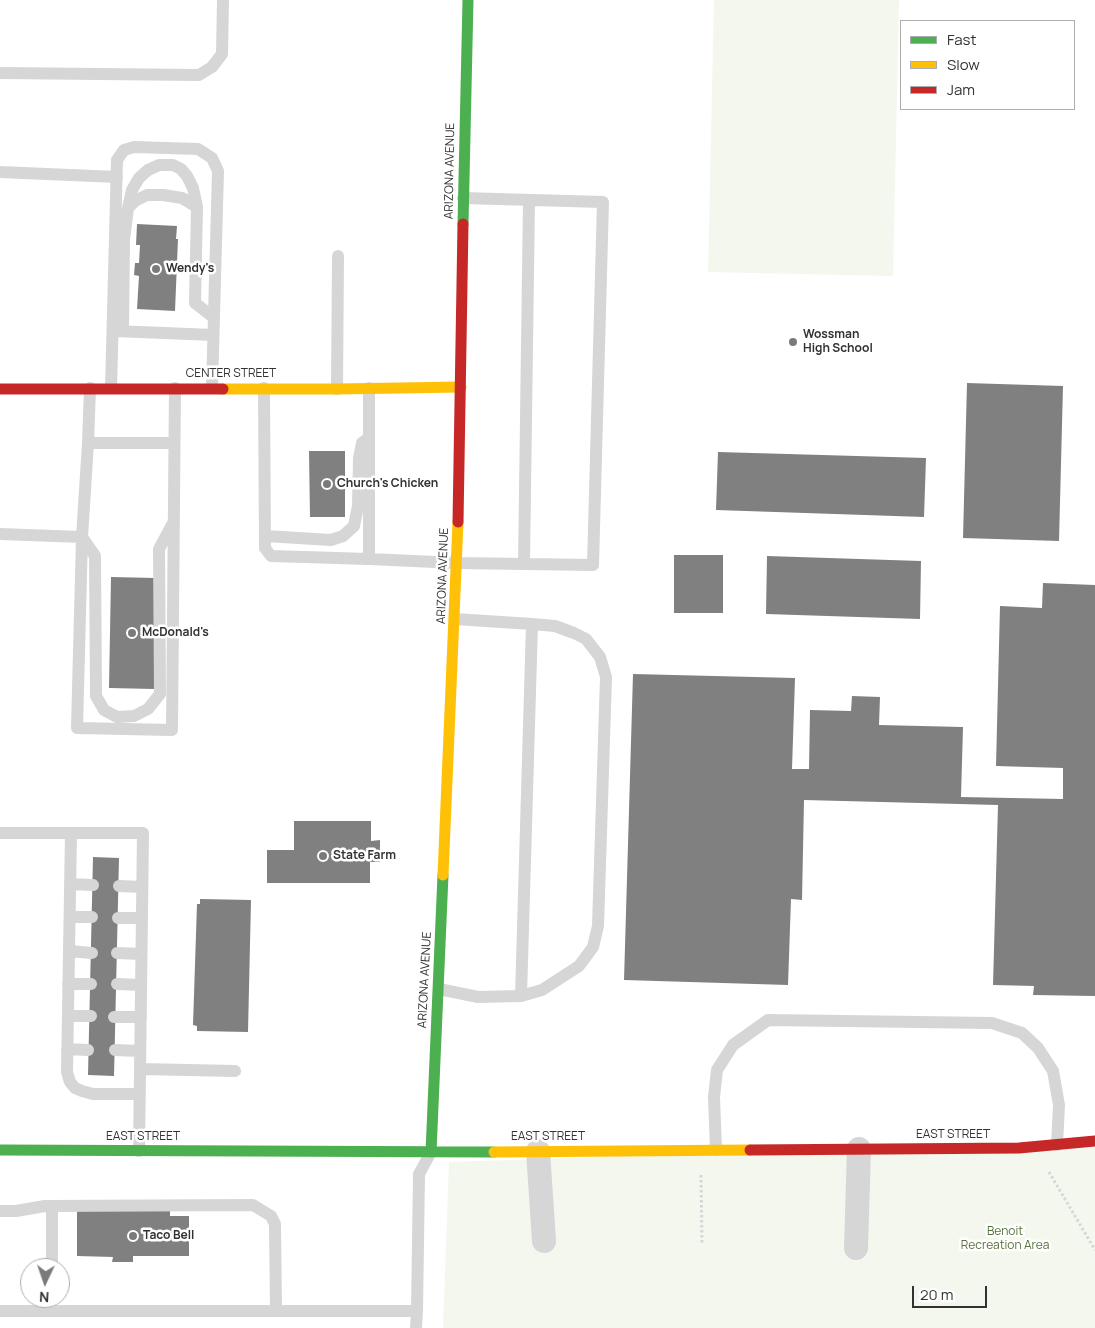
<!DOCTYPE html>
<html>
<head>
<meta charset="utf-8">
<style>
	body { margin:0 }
	#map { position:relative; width:1095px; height:1328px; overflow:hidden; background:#fff; font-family:Manrope,sans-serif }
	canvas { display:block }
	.legend { position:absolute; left:900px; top:20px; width:175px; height:90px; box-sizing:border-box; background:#fff; border:1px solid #adadad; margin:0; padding:6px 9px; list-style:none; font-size:15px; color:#323232 }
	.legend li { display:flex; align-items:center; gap:10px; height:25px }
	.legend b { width:25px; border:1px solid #adadad }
	.north { position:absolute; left:20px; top:1258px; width:50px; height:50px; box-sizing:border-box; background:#fff; border:1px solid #adadad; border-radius:50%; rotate:183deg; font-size:14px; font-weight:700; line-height:20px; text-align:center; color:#323232 }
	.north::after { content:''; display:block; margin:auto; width:18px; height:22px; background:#7a7a7a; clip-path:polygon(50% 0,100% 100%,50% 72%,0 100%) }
	.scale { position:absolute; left:912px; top:1286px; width:75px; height:22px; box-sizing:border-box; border:2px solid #323232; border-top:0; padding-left:6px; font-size:15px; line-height:18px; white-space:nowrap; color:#323232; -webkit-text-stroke:4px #fff; paint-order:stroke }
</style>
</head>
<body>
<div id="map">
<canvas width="1095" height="1328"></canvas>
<ul class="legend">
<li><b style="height:6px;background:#4caf50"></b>Fast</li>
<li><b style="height:6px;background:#ffc107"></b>Slow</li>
<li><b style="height:6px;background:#c62828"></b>Jam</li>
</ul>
<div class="north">N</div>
<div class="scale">20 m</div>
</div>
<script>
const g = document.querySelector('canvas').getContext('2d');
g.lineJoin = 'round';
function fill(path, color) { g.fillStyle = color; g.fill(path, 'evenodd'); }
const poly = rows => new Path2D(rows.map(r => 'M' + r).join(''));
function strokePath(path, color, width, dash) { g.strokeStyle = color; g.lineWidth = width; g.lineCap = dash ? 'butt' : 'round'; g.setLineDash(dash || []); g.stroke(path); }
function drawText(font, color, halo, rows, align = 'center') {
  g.font = font + ' Manrope,sans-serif'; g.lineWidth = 5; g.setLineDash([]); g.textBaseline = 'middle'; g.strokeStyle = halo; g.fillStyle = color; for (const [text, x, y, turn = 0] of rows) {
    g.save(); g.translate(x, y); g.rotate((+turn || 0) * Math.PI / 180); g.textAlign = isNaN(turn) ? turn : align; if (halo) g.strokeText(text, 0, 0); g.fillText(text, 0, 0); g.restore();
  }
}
const green = poly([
	[714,0,899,0,893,276,708,272],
	[1095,1141,1095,1328,443,1328,449,1162]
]);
const building = poly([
	[137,224,177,226,176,239,178,239,175,311,137,309,139,276,134,275,135,263,139,263,140,245,136,245],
	[967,383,1063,386,1059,541,963,538],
	[309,451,345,451,345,517,310,517],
	[718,452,926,458,924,517,716,510],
	[674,555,723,555,723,613,674,613],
	[767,556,921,561,920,619,766,614],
	[111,577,156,578,154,689,109,688],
	[1043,583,1095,585,1095,996,1033,995,1034,986,993,985,998,805,804,800,802,900,791,899,788,985,624,980,633,674,795,678,792,769,809,769,810,710,851,711,852,696,880,697,879,725,963,727,961,797,1063,799,1063,768,996,766,1000,606,1042,608],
	[294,821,371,821,371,841,380,840,380,862,370,862,370,883,267,883,267,850,294,850],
	[93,857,119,858,114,1076,88,1075],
	[200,899,251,900,248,1032,197,1031,197,1026,193,1025,197,904,200,904],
	[77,1211,170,1211,170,1216,189,1216,189,1256,133,1256,133,1262,112,1262,113,1257,77,1256]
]);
const path = poly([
	[1049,1172,1095,1250],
	[701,1175,702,1244]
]);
const lane = poly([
	[0,73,199,75,212,67,222,54,223,0],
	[0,172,117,177],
	[128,208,132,190,139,178,148,170,159,165,173,165,181,169,187,176,193,188,197,207],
	[115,331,213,335],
	[123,331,124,240,128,208,135,201,147,195,163,195,182,198,197,207,195,303,213,317],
	[90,388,88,443,82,537,77,728,172,730,175,388],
	[111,388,117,160,124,150,134,147,198,149,212,158,218,171,212,388],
	[264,388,265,548,271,556,369,559,457,563,593,565,603,202,463,198],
	[337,389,338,256],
	[88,443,174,443],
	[0,534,82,537],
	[265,536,331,540,343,536,354,526,358,506,359,458,362,443,369,438],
	[82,537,95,556,96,696,104,710,117,717,134,716,148,709,160,694,159,549,173,523],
	[369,559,369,388],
	[524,564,529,200],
	[0,833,143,833,139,1151],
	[71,833,67,1072,70,1082,75,1088,82,1091,93,1094,140,1094],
	[70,884,93,885],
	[119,886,142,887],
	[70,917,92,917],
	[118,918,142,918],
	[69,951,92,953],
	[117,953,141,954],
	[68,984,91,984],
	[117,984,141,985],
	[439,989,478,997,521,996,532,624,455,619],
	[521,996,542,990,579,966,593,947,598,926,606,677,600,657,586,639,574,633,555,626,532,624],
	[68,1016,91,1016],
	[114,1017,141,1017],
	[67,1049,88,1050],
	[115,1050,140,1051],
	[140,1069,235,1071],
	[716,1150,714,1097,717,1070,733,1045,768,1020,992,1023,1022,1033,1038,1048,1053,1071,1059,1105,1057,1145],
	[0,1211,16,1211,45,1206,253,1205,271,1216,275,1224,276,1311],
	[52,1268,52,1206],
	[0,1311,417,1311,419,1174,431,1152],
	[416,1328,417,1311]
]);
const street = poly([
	[538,1151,544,1241],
	[856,1248,859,1149]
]);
const fast = poly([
	[463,224,468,0],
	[0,1150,494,1152],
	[431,1152,443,875]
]);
const slow = poly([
	[223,389,337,389,461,387],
	[443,875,458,522],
	[494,1152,750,1150]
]);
const jam = poly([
	[0,389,223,389],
	[458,522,463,224],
	[750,1150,1019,1148,1095,1141]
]);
const markers = [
	[156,269,5,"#7a7a7a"],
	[793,342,5,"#7a7a7a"],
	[327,484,5,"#7a7a7a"],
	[132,633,5,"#7a7a7a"],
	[323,856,5,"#7a7a7a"],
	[133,1236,5,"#7a7a7a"]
];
const streetNames = [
	["ARIZONA AVENUE",450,171,-89],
	["CENTER STREET",231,374],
	["ARIZONA AVENUE",443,576,-88],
	["ARIZONA AVENUE",425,980,-87],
	["EAST STREET",953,1135],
	["EAST STREET",143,1137],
	["EAST STREET",548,1137]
];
const poiNames = [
	["Wendy's",166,269],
	["Wossman",803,335],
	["High School",803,349],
	["Church's Chicken",337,484],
	["McDonald's",142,633],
	["State Farm",333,856],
	["Taco Bell",143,1236]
];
const parkNames = [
	["Benoit",1005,1232],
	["Recreation Area",1005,1246]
];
fill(green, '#f3f7ee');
fill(building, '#808080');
strokePath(path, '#d6d6d6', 3, [2.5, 2.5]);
strokePath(lane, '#d6d6d6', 12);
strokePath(street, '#d6d6d6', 24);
strokePath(fast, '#4caf50', 11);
strokePath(slow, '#ffc107', 11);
strokePath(jam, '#c62828', 11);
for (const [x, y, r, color] of markers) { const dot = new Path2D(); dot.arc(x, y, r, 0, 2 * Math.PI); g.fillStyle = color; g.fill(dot); strokePath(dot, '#fff', 2); }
drawText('12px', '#323232', '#fff', streetNames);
drawText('bold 12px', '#323232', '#fff', poiNames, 'left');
drawText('12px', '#57733a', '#fff', parkNames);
</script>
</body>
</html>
